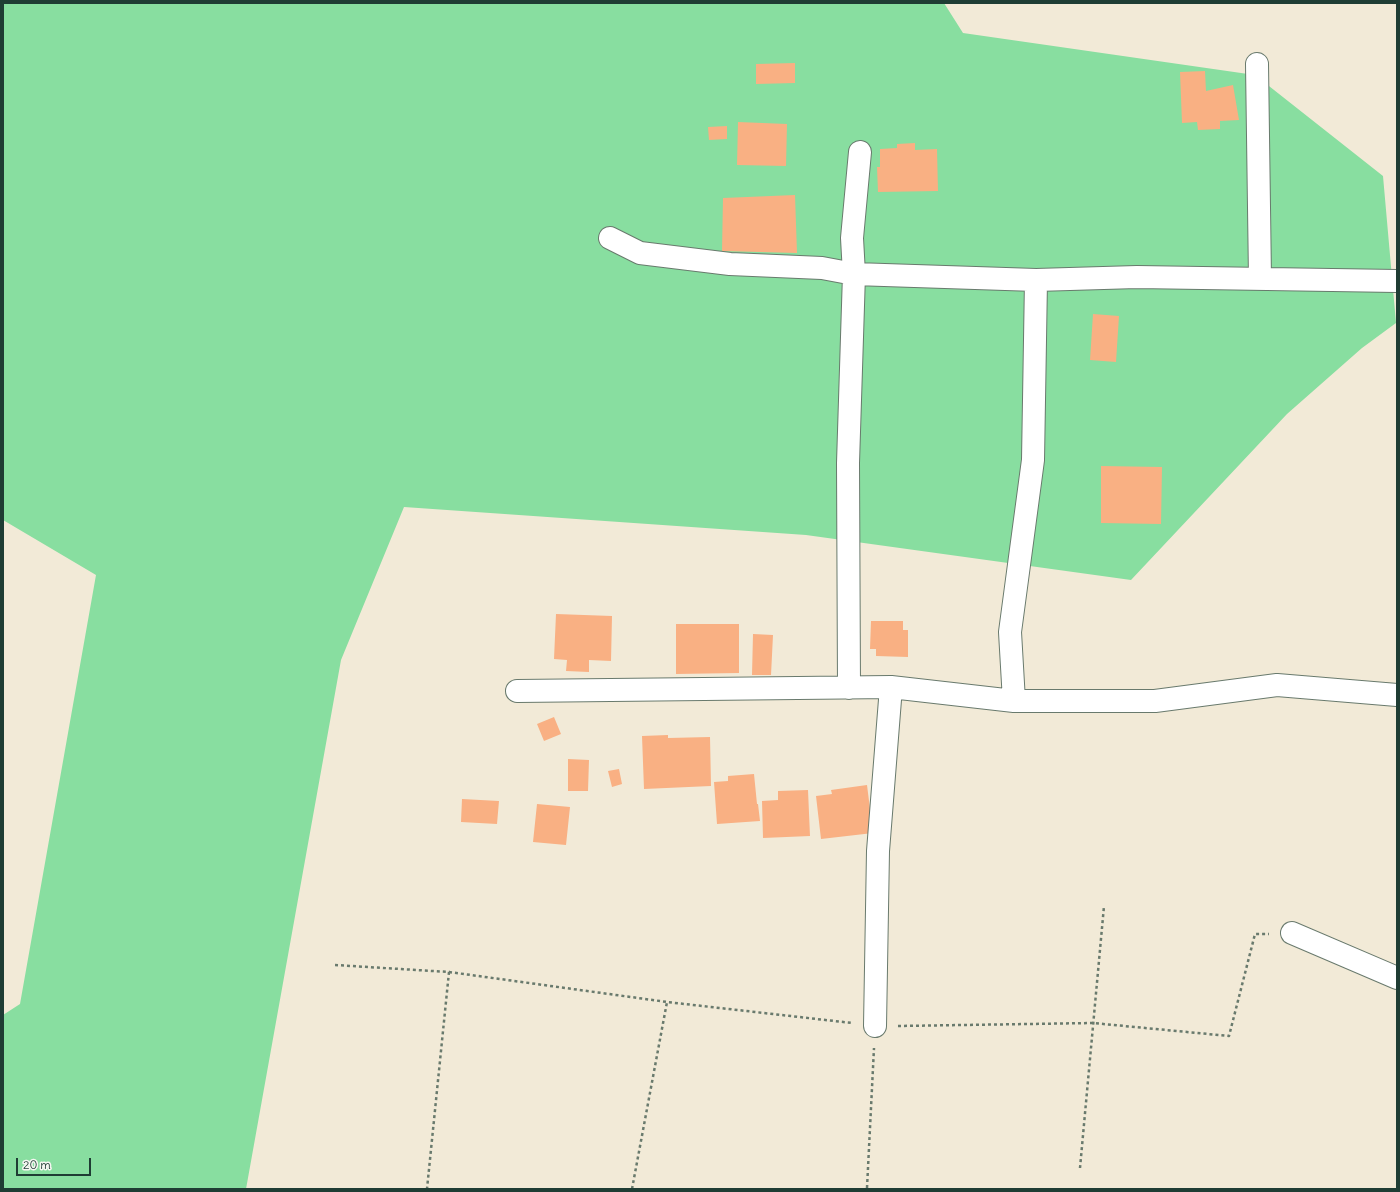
<!DOCTYPE html>
<html>
<head>
<meta charset="utf-8">
<style>
	body { margin:0 }
	#map { position:relative; width:1400px; height:1192px; overflow:hidden; background:#f2ead7; font-family:Delius,sans-serif }
	canvas { display:block }
	.frame { position:absolute; inset:0; border:4px solid #1f3d34; pointer-events:none }
	.scale { position:absolute; left:16px; top:1158px; width:75px; height:18px; box-sizing:border-box; border:2px solid #1f3d34; border-top:0; padding-left:5px; font-size:12px; line-height:14px; white-space:nowrap; color:#1f3d34; -webkit-text-stroke:3px #f6f6f2; paint-order:stroke }
</style>
</head>
<body>
<div id="map">
<canvas width="1400" height="1192"></canvas>
<div class="frame"></div>
<div class="scale">20 m</div>
</div>
<script>
const g = document.querySelector('canvas').getContext('2d');
g.lineJoin = 'round';
function fill(path, color) { g.fillStyle = color; g.fill(path, 'evenodd'); }
const poly = rows => new Path2D(rows.map(r => 'M' + r).join(''));
function strokePath(path, color, width, dash) { g.strokeStyle = color; g.lineWidth = width; g.lineCap = dash ? 'butt' : 'round'; g.setLineDash(dash || []); g.stroke(path); }
const green = poly([
	[3,3,944,3,963,33,1255,75,1383,176,1396,323,1362,348,1287,414,1131,580,806,535,404,507,341,660,246,1189,3,1189,3,1015,20,1004,96,575,3,520]
]);
const building = poly([
	[795,63,795,83,756,84,756,64],
	[1205,71,1206,91,1233,85,1239,120,1220,121,1220,129,1198,130,1197,122,1182,123,1180,72],
	[738,122,787,124,786,166,737,165],
	[727,126,727,139,709,140,708,127],
	[915,143,915,150,937,149,938,191,878,192,877,167,880,167,880,149,897,148,897,144],
	[795,195,797,253,722,251,723,198],
	[1093,314,1119,316,1116,362,1090,360],
	[1101,466,1162,467,1161,524,1101,523],
	[556,614,612,616,611,661,589,660,589,672,566,671,567,660,554,659],
	[871,621,903,621,903,630,908,630,908,657,876,656,876,649,870,649],
	[676,624,739,624,739,673,676,674],
	[753,634,773,635,771,675,752,675],
	[554,717,561,734,544,741,537,724],
	[668,735,668,738,710,737,711,786,644,789,642,736],
	[568,759,589,760,588,791,568,791],
	[619,769,622,784,612,787,608,771],
	[754,774,757,804,758,804,760,821,717,824,714,782,728,781,728,776],
	[867,785,873,833,821,839,816,796,832,794,831,790],
	[808,790,810,836,763,838,762,801,778,800,778,791],
	[462,799,499,801,497,824,461,822],
	[537,804,570,807,566,845,533,842]
]);
const path = poly([
	[335,965,449,972,427,1189],
	[449,972,667,1002,852,1023],
	[898,1026,1093,1023,1229,1036,1255,934,1269,934],
	[1080,1168,1104,906],
	[867,1188,874,1048],
	[632,1189,667,1002]
]);
const minor = poly([
	[1257,64,1260,279],
	[610,238,640,253,730,264,822,268,854,274,1036,280,1137,277,1397,281],
	[849,688,848,463,854,274,852,238,860,152],
	[517,691,891,687,1014,701,1155,701,1277,685,1397,695],
	[1014,701,1010,632,1033,460,1036,280],
	[1292,933,1397,978],
	[875,1026,878,851,891,687]
]);
fill(green, '#88dea0');
fill(building, '#f9b083');
strokePath(minor, '#697a6d', 24);
strokePath(path, '#697a6d', 2.5, [3, 3]);
strokePath(minor, '#fff', 22);
</script>
</body>
</html>
